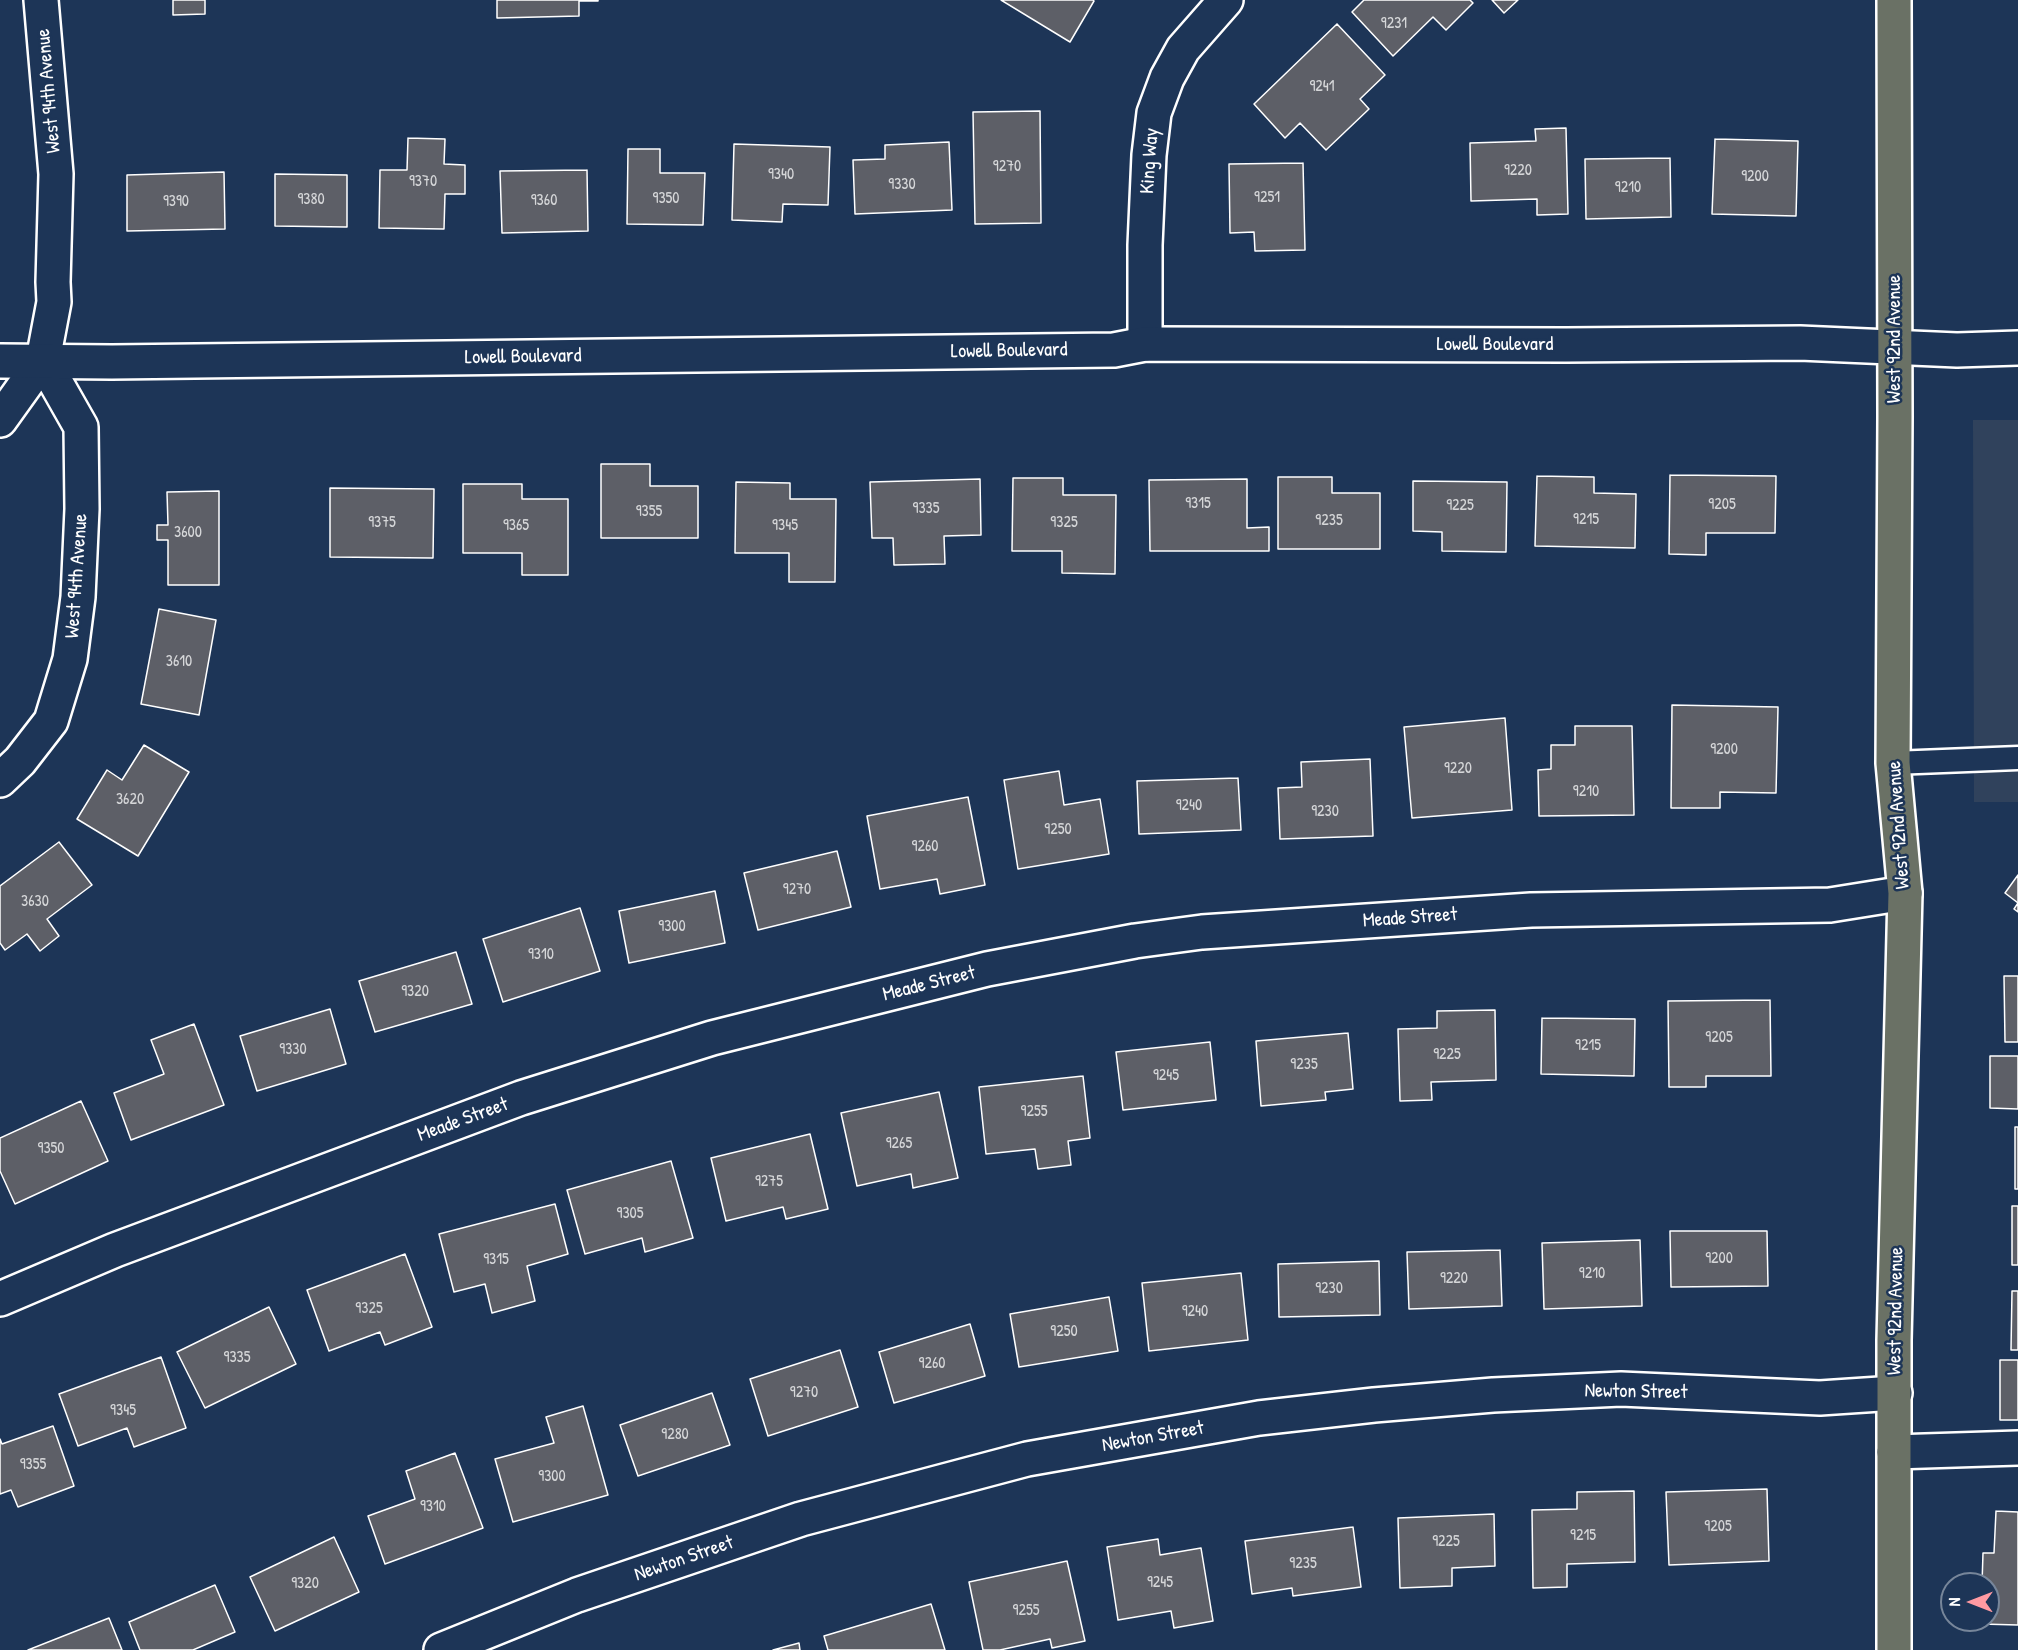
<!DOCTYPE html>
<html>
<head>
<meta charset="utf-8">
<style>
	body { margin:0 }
	#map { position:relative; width:2018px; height:1650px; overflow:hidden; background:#1d3557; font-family:"Patrick Hand",sans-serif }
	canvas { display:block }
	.north { position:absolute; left:1940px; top:1572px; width:60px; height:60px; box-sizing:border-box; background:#1d3557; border:2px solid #77869a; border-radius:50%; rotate:270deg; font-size:16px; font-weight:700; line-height:24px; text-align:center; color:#fff }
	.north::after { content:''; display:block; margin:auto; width:21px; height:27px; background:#ff9aa2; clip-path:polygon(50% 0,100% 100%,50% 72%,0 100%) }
</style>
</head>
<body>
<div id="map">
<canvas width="2018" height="1650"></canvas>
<div class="north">N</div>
</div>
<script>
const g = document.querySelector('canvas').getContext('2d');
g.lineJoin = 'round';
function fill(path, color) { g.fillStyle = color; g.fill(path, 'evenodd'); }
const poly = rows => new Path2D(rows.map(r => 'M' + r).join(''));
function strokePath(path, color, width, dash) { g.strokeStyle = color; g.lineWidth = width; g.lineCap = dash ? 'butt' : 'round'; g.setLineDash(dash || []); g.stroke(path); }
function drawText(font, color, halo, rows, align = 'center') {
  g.font = font + ' "Patrick Hand",sans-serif'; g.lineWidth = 5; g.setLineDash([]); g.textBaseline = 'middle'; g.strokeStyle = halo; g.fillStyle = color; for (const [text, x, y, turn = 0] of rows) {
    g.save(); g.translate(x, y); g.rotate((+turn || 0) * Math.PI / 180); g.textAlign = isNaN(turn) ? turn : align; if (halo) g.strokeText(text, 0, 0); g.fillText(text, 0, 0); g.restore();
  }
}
const built = poly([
	[1973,420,2018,420,2018,802,1974,802]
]);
const building = poly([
	[173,0,205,0,205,14,173,15,173,0],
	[497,0,598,0,598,1,579,1,579,16,497,18,497,0],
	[1001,0,1093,0,1094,1,1070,42,1001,0],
	[1364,0,1470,0,1473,3,1446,30,1433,17,1393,56,1352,12,1364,0],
	[1492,0,1518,0,1504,13,1492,0],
	[1337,24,1385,75,1360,99,1369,109,1326,150,1300,123,1285,138,1254,104,1337,24],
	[1040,111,1041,223,975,224,973,112,1040,111],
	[1566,128,1568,214,1537,215,1537,199,1471,201,1470,143,1536,141,1535,129,1566,128],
	[408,138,445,139,444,164,465,165,465,194,445,194,444,229,379,228,380,170,407,170,408,138],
	[1715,139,1798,141,1796,216,1712,214,1715,139],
	[949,142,952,210,855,214,853,160,885,159,885,145,949,142],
	[734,144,830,147,828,205,783,204,782,222,732,220,734,144],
	[628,149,660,149,660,173,705,173,703,225,627,224,628,149],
	[1670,158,1671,217,1586,219,1585,159,1670,158],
	[1303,163,1305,250,1255,251,1254,232,1230,233,1229,164,1303,163],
	[587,170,588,231,502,233,500,171,587,170],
	[224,172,225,229,127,231,127,175,224,172],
	[275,174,347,175,347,227,275,226,275,174],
	[601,464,650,464,650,486,698,486,698,538,601,538,601,464],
	[1670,475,1776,476,1775,533,1706,533,1706,555,1669,554,1670,475],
	[1537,476,1594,477,1594,493,1636,494,1635,548,1535,546,1537,476],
	[1278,477,1332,477,1332,493,1380,493,1380,549,1278,549,1278,477],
	[1013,478,1063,478,1063,495,1116,495,1115,574,1062,573,1062,551,1012,551,1013,478],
	[980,479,981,535,944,536,945,564,894,565,893,538,872,538,870,482,980,479],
	[1247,479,1247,528,1269,527,1269,551,1150,551,1149,480,1247,479],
	[1413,481,1507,482,1506,552,1442,551,1442,532,1413,531,1413,481],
	[736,482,790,483,790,499,836,499,835,582,789,582,789,553,735,553,736,482],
	[463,484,522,484,522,499,568,499,568,575,522,575,522,553,463,553,463,484],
	[330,488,434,489,433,558,330,557,330,488],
	[219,491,219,585,168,585,168,540,157,540,157,525,168,525,167,492,219,491],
	[159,609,216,620,199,715,141,704,159,609],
	[1672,705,1778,707,1776,793,1720,792,1720,808,1671,808,1672,705],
	[1505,718,1512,810,1412,818,1404,727,1505,718],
	[1575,726,1632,726,1634,815,1539,816,1538,770,1551,769,1551,745,1575,745,1575,726],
	[144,745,189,772,138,856,77,819,107,770,122,780,144,745],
	[1370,759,1373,836,1280,839,1278,788,1302,787,1301,762,1370,759],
	[1059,771,1064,805,1100,799,1109,854,1018,869,1004,780,1059,771],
	[1238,778,1241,830,1139,834,1137,781,1238,778],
	[968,797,985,885,940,894,937,879,880,889,867,816,968,797],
	[59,842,92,885,47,919,59,936,40,951,27,934,5,950,0,943,0,886,59,842],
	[837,851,851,907,758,930,744,873,837,851],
	[2018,875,2018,912,2014,909,2018,903,2005,893,2018,875],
	[715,891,725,943,629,963,619,911,715,891],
	[580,908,600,971,503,1002,483,939,580,908],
	[456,952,472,1004,375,1032,359,981,456,952],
	[2004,976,2018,976,2018,1042,2005,1042,2004,976],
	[1770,1000,1771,1076,1706,1076,1706,1087,1669,1087,1668,1001,1770,1000],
	[330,1009,346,1064,257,1091,240,1036,330,1009],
	[1495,1010,1496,1080,1431,1082,1432,1100,1400,1101,1398,1029,1437,1028,1437,1011,1495,1010],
	[1542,1018,1635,1019,1634,1076,1541,1074,1542,1018],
	[194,1024,224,1105,131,1140,114,1093,164,1074,151,1040,194,1024],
	[1348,1033,1353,1089,1325,1092,1326,1100,1261,1106,1256,1041,1348,1033],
	[1210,1042,1216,1100,1123,1110,1116,1052,1210,1042],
	[1990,1056,2018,1056,2018,1109,1990,1108,1990,1056],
	[1083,1076,1090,1138,1068,1141,1071,1165,1038,1169,1035,1149,986,1154,979,1087,1083,1076],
	[939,1092,958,1178,913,1188,911,1174,857,1186,841,1113,939,1092],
	[81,1101,108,1161,15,1204,0,1171,0,1138,81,1101],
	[2015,1127,2018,1127,2018,1189,2015,1189,2015,1127],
	[810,1134,828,1209,786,1219,783,1207,726,1221,711,1158,810,1134],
	[671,1161,693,1238,645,1252,642,1238,585,1254,567,1190,671,1161],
	[555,1204,568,1254,527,1266,535,1301,492,1313,485,1284,454,1292,439,1234,555,1204],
	[2012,1206,2018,1206,2018,1265,2012,1265,2012,1206],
	[1670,1231,1767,1231,1768,1286,1671,1287,1670,1231],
	[1640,1240,1642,1306,1544,1309,1542,1243,1640,1240],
	[1500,1250,1502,1306,1409,1309,1407,1252,1500,1250],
	[405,1254,432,1327,385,1345,380,1332,329,1351,307,1290,405,1254],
	[1379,1261,1380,1315,1279,1317,1278,1264,1379,1261],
	[1241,1273,1248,1340,1149,1351,1142,1283,1241,1273],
	[2012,1291,2018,1291,2018,1350,2011,1350,2012,1291],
	[1109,1297,1118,1351,1019,1367,1010,1314,1109,1297],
	[269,1307,296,1364,205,1408,177,1352,269,1307],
	[970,1324,985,1376,894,1403,879,1352,970,1324],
	[840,1350,858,1407,768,1436,750,1379,840,1350],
	[161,1357,186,1428,134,1447,127,1428,78,1446,59,1394,161,1357],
	[2000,1360,2018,1360,2018,1420,2000,1420,2000,1360],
	[712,1393,730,1445,638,1476,620,1425,712,1393],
	[583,1406,608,1495,513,1522,495,1459,554,1443,546,1417,583,1406],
	[53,1426,74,1486,18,1507,11,1490,0,1494,0,1439,2,1444,53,1426],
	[455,1453,483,1528,385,1564,368,1516,415,1499,406,1471,455,1453],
	[1767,1489,1769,1561,1669,1565,1666,1492,1767,1489],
	[1634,1491,1635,1562,1567,1564,1567,1587,1533,1588,1532,1510,1577,1509,1577,1492,1634,1491],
	[1996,1511,2018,1512,2018,1625,1981,1624,1981,1620,1988,1620,1988,1584,1982,1584,1983,1553,1994,1553,1996,1511],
	[1494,1514,1495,1566,1452,1568,1452,1586,1400,1588,1398,1518,1494,1514],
	[1353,1527,1361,1587,1293,1596,1292,1588,1252,1594,1245,1541,1353,1527],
	[334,1537,359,1592,275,1631,250,1577,334,1537],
	[1158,1539,1160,1555,1201,1548,1213,1621,1174,1628,1171,1611,1118,1620,1107,1547,1158,1539],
	[1067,1561,1085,1641,1052,1648,1050,1639,1000,1650,983,1650,969,1582,1067,1561],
	[215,1585,235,1632,193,1650,140,1650,129,1622,215,1585],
	[931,1604,945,1650,828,1650,824,1636,931,1604],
	[109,1618,122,1650,28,1650,109,1618],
	[799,1643,800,1650,773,1650,799,1643]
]);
const service = poly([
	[1893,763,2018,758]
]);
const minor = poly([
	[1145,344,1145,245,1149,155,1154,113,1167,78,1183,49,1226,0],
	[0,420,43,360,54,302,53,282,56,174,41,0],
	[0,780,20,761,51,721,70,659,78,597,82,509,81,427,43,360],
	[0,1299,115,1250,521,1098,712,1038,987,969,1135,941,1202,932,1531,910,1830,905,1905,893],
	[1894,1452,2018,1448],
	[441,1650,577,1595,801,1519,1027,1459,1259,1418,1374,1405,1493,1395,1621,1389,1820,1398,1895,1393]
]);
const tertiary = poly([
	[0,361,112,362,1114,350,1145,344,1566,345,1800,343,1957,350,2018,348]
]);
const primary = poly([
	[1894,1650,1894,1340,1905,893,1893,763,1895,416,1894,0]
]);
const numberNames = [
	["9231",1394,24],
	["9241",1322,87],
	["9270",1007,167],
	["9220",1518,171],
	["9340",781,175],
	["9200",1755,177],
	["9370",423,182],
	["9330",902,185],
	["9210",1628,188],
	["9251",1267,198],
	["9350",666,199],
	["9380",311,200],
	["9360",544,201],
	["9390",176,202],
	["9315",1198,504],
	["9205",1722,505],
	["9225",1460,506],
	["9335",926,509],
	["9355",649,512],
	["9215",1586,520],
	["9235",1329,521],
	["9375",382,523],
	["9325",1064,523],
	["9365",516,526],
	["9345",785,526],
	["3600",188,533],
	["3610",179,662],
	["9200",1724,750],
	["9220",1458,769],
	["9210",1586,792],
	["3620",130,800],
	["9240",1189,806],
	["9230",1325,812],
	["9250",1058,830],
	["9260",925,847],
	["9270",797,890],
	["3630",35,902],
	["9300",672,927],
	["9310",541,955],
	["9320",415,992],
	["9205",1719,1038],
	["9215",1588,1046],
	["9330",293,1050],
	["9225",1447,1055],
	["9235",1304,1065],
	["9245",1166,1076],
	["9255",1034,1112],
	["9265",899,1144],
	["9350",51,1149],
	["9275",769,1182],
	["9305",630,1214],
	["9200",1719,1259],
	["9315",496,1260],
	["9210",1592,1274],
	["9220",1454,1279],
	["9230",1329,1289],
	["9325",369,1309],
	["9240",1195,1312],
	["9250",1064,1332],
	["9335",237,1358],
	["9260",932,1364],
	["9270",804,1393],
	["9345",123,1411],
	["9280",675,1435],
	["9355",33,1465],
	["9300",552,1477],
	["9310",433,1507],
	["9205",1718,1527],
	["9215",1583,1536],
	["9225",1446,1542],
	["9235",1303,1564],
	["9245",1160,1583],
	["9320",305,1584],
	["9255",1026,1611]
];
const streetNames = [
	["West 94th Avenue",49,91,-95],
	["King Way",1150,161,-86],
	["West 92nd Avenue",1895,339,-90],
	["Lowell Boulevard",1495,345],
	["Lowell Boulevard",1009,351,-1],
	["Lowell Boulevard",523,357,-1],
	["West 94th Avenue",77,576,-86],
	["West 92nd Avenue",1899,825,-94],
	["Meade Street",1410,918,-4],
	["Meade Street",929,984,-14],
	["Meade Street",463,1120,-20],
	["West 92nd Avenue",1896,1311,-89],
	["Newton Street",1636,1392,1],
	["Newton Street",1153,1437,-10],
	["Newton Street",684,1559,-19]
];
fill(built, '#30425c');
fill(building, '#5d5f67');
strokePath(building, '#fff', 1.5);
strokePath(service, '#fff', 27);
strokePath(minor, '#fff', 38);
strokePath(tertiary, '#fff', 38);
strokePath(primary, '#fff', 38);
strokePath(service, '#1d3557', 22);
strokePath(minor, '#1d3557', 33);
strokePath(tertiary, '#1d3557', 33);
strokePath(primary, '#6a7165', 33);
drawText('16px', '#d6d7d9', null, numberNames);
drawText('20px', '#fff', '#1d3557', streetNames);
</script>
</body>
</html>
